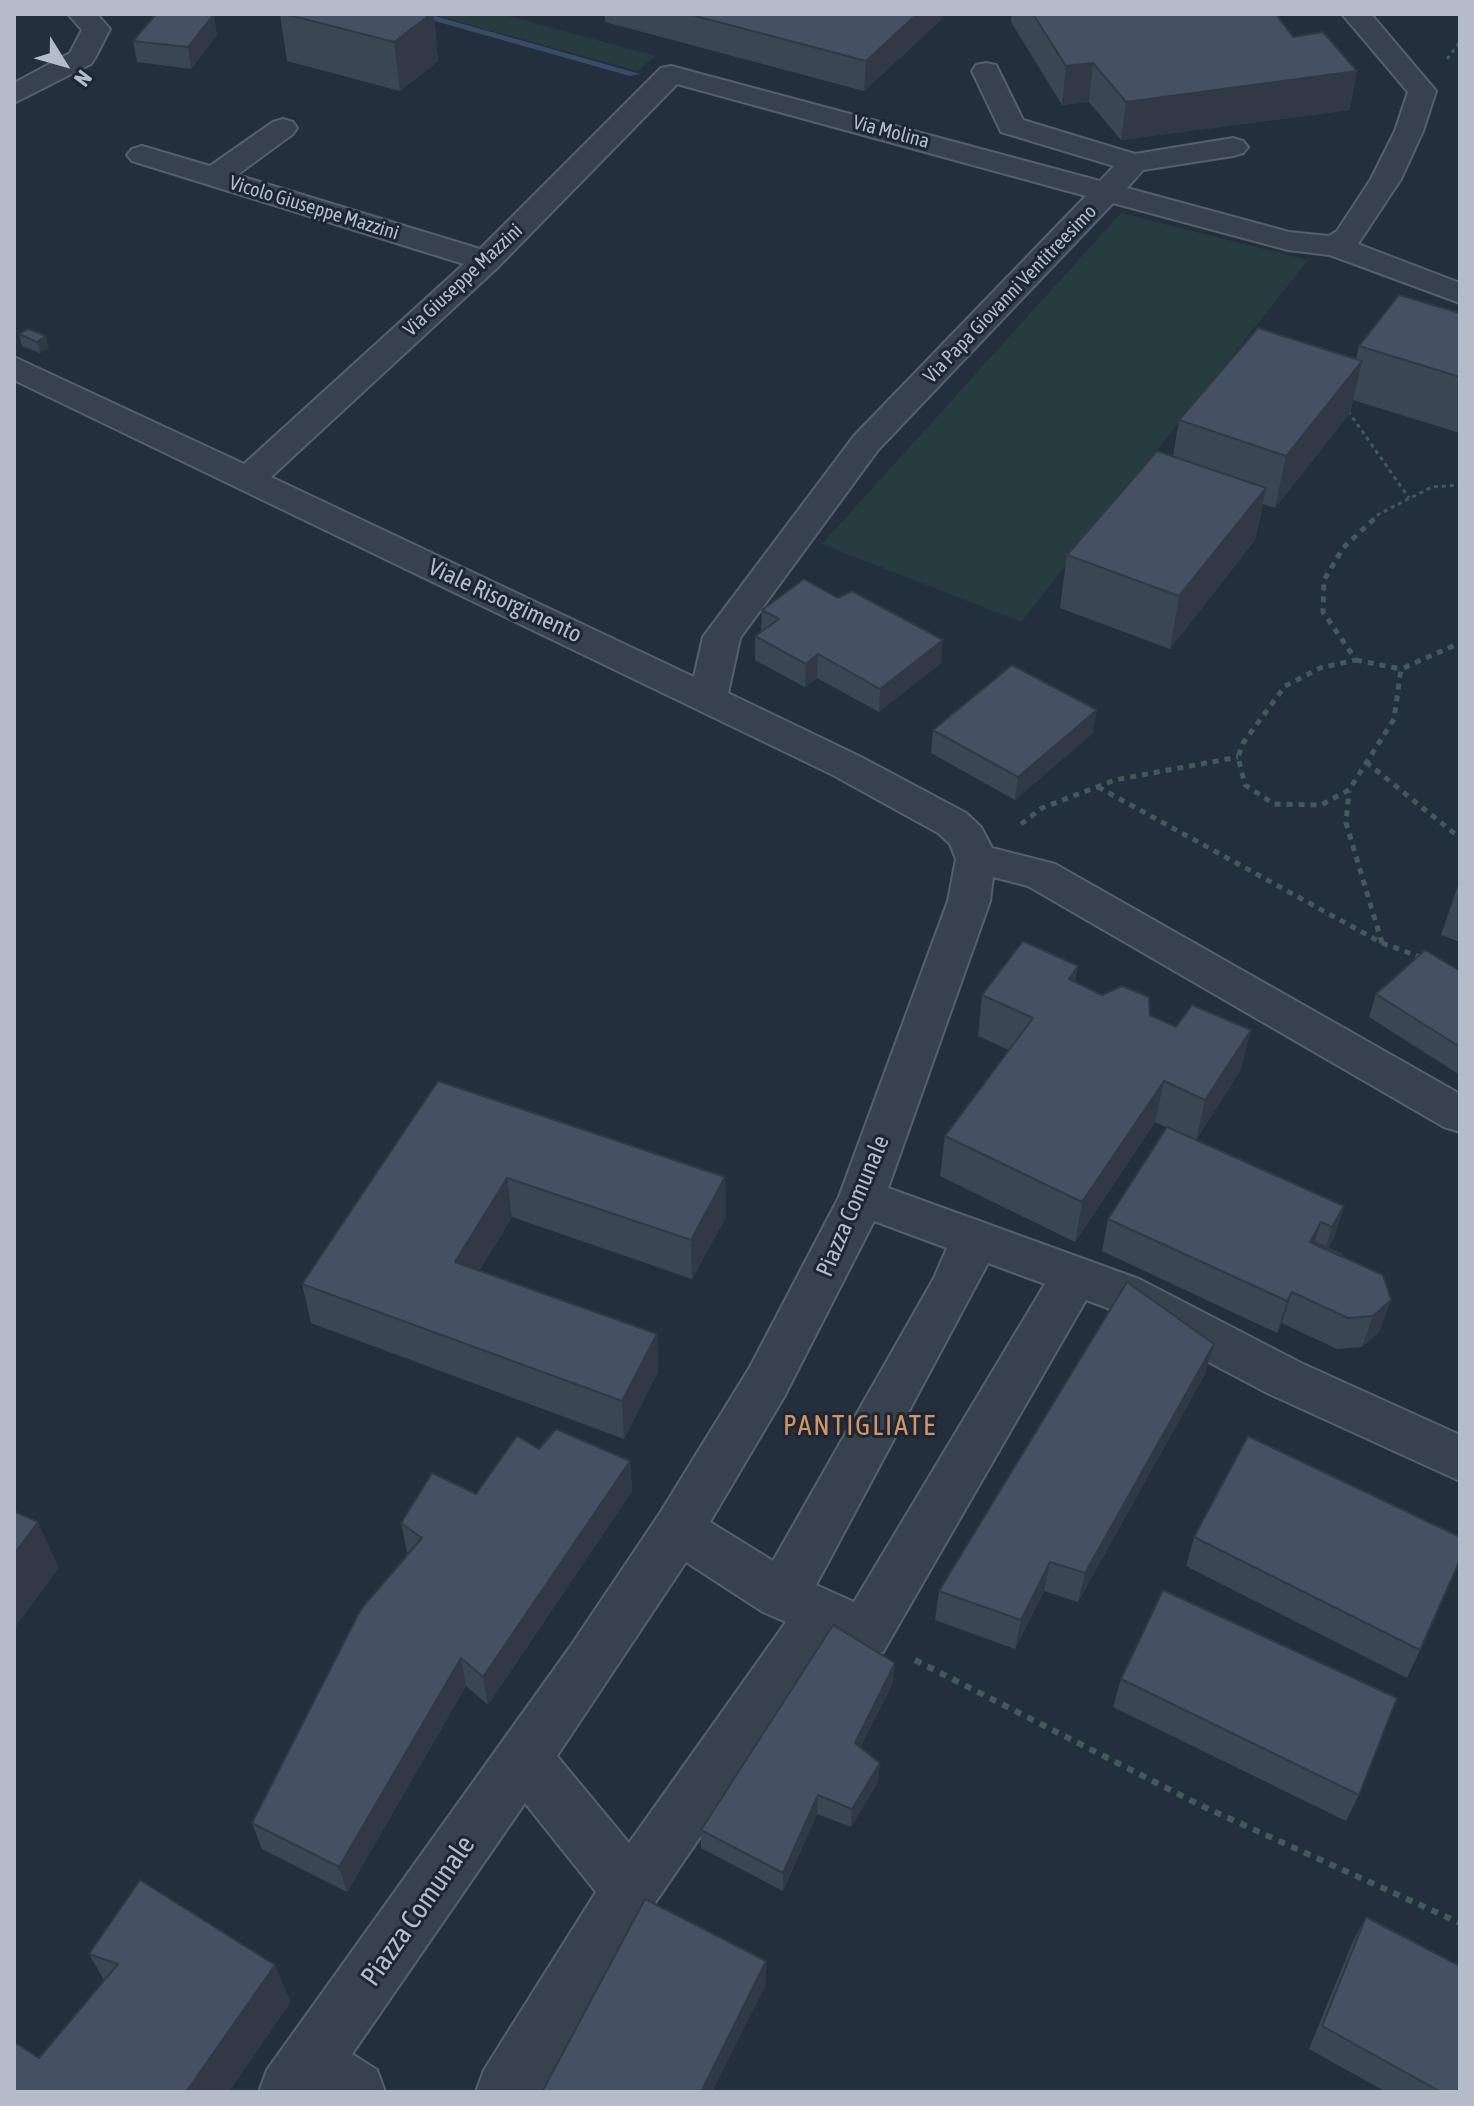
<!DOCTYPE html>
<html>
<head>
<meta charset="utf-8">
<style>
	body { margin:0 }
	#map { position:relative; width:1474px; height:2106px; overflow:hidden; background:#242f3e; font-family:"Asap Condensed",sans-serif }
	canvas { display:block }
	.frame { position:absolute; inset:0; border:16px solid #b4bcc9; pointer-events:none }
	.north { position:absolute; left:24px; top:24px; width:80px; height:80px; -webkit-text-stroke:6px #1d2633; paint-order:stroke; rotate:127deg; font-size:22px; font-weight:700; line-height:32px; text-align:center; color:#b4bcc9 }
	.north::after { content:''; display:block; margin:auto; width:28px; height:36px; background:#b4bcc9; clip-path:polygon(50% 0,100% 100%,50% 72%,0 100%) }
</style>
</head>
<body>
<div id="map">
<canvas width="1474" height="2106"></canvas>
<div class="frame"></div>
<div class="north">N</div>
</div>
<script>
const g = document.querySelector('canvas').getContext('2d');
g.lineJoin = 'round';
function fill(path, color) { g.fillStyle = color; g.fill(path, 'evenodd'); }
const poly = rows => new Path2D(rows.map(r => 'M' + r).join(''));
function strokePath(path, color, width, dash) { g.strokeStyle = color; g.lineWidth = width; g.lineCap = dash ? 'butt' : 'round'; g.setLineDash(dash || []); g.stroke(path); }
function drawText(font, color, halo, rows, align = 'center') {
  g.font = font + ' "Asap Condensed",sans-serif'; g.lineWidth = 6; g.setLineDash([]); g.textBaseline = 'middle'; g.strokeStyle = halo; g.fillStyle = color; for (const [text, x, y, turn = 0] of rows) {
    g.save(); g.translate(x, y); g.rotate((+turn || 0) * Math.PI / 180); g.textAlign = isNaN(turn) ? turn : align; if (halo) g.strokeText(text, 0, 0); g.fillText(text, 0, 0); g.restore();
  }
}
const green = poly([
	[431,14,501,14,656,56,637,71],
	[1121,213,1308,260,1021,622,822,544]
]);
const stream = poly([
	[410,14,428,14,640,74,630,76,410,14]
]);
const pathFar2 = poly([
	[1447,59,1460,42],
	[1348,411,1409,498],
	[1371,521,1379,514,1432,487,1460,485]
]);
const pathFar1 = poly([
	[1374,519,1343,548,1324,580,1323,612,1356,660,1320,668,1285,686,1243,743,1238,757,1245,785,1274,804,1321,805,1349,790,1394,719,1401,669,1460,643],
	[1356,660,1401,669],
	[1366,762,1460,838],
	[1098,787,1382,943,1346,823,1349,791],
	[1021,824,1042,808,1115,780,1238,757],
	[1382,943,1423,958]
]);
const path = poly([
	[915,1660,1202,1806,1460,1923]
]);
const minor = poly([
	[68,14,97,14,110,29,95,58,91,64,14,103,14,83,70,53,82,30,68,14],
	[1342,14,1371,14,1436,91,1423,131,1401,179,1358,244,1460,283,1460,303,1330,255,1288,250,1113,203,878,450,740,638,728,693,861,757,966,813,981,827,992,848,1055,864,1460,1094,1460,1132,1444,1127,1028,886,993,877,990,901,888,1188,1139,1279,1301,1363,1460,1435,1460,1481,1267,1393,1105,1307,1086,1300,883,1652,864,1660,832,1645,650,1910,541,2092,476,2092,484,2070,596,1892,525,1803,352,2054,377,2070,385,2092,259,2092,267,2070,570,1647,660,1513,750,1367,839,1197,948,901,956,859,950,844,938,833,833,775,14,380,14,357,244,464,464,264,132,161,127,155,132,149,142,146,210,166,273,122,283,119,293,122,297,128,293,134,237,175,480,249,661,68,671,66,1100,181,1114,166,1001,132,972,71,976,65,986,63,996,65,1023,120,1135,154,1233,138,1243,141,1248,147,1243,153,1233,156,1143,170,1127,188,1289,232,1329,236,1337,231,1371,179,1395,131,1408,92,1342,14],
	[677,84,1086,196,854,436,709,629,703,637,694,677,271,477,497,268,677,84],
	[874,1221,947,1248,934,1278,773,1561,710,1522,784,1397,874,1221],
	[988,1263,1045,1284,854,1602,816,1585,988,1263],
	[686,1562,763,1612,786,1622,629,1843,557,1756,686,1562]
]);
const wall = poly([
	[280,14,434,14,438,61,400,91,287,61],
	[605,14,942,14,941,20,864,91,605,22],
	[1011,14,1276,14,1350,110,1121,140,1089,102,1062,105,1011,22],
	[217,35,191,69,137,62,133,41],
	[1460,313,1460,433,1353,400,1350,413,1275,508,1263,504,1255,540,1170,649,1060,608,1067,555,1173,456,1179,420,1356,359,1359,346],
	[19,334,49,348,40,353,22,346],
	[762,610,941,663,879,712,817,678,805,687,755,660,755,636,761,632],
	[933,730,1093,733,1015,800,931,753],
	[1460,879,1460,942,1441,935],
	[1460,971,1460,1075,1369,1017,1376,994],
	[1076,983,1176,1027,1251,1030,1240,1071,1196,1140,1344,1206,1334,1238,1328,1248,1341,1256,1383,1275,1380,1331,1362,1347,1337,1349,1282,1323,1277,1333,1102,1251,1108,1219,1188,1137,1155,1122,1075,1242,940,1176,945,1136,1009,1050,978,1036,982,995],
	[438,1081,725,1177,726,1217,692,1279,512,1217,479,1271,657,1334,658,1372,624,1439,311,1323,302,1284],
	[1214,1344,1205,1374,1078,1602,1044,1591,1015,1649,935,1620,939,1591],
	[539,1449,630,1461,632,1491,488,1705,466,1686,347,1892,262,1849,252,1823,409,1553,407,1552,401,1523,476,1494],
	[1194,1537,1420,1650,1407,1678,1186,1566],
	[1121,1679,1359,1795,1346,1821,1113,1707],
	[893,1683,860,1747,880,1763,878,1782,851,1827,817,1814,783,1891,701,1848,701,1830],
	[1366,1917,1460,2092,1386,2092,1309,2049,1353,1941],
	[89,1954,291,2002,39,2058,104,1980]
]);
const shadedWall = poly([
	[214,14,217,35,191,69,188,47],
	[431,14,434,14,438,61,400,91,394,42],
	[917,14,942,14,941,20,864,91,866,61],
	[1093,63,1089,102,1062,105,1066,66],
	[1357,71,1350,110,1121,140,1126,102],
	[46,336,49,348,40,353,37,342],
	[1362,361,1350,413,1275,508,1286,456],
	[1266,488,1255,540,1170,649,1179,596],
	[943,640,941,663,879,712,880,689],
	[818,654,817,678,805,687,806,664],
	[1097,710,1093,733,1015,800,1018,777],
	[1078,966,1072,1007,1069,979],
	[1251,1030,1240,1071,1196,1140,1205,1100],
	[1164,1081,1155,1122,1075,1242,1082,1202],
	[725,1177,726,1217,692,1279,691,1240],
	[507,1178,512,1217,461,1301,455,1262],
	[1344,1206,1334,1238,1322,1259,1332,1227],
	[1321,1222,1311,1254,1310,1242],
	[1292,1292,1282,1323,1277,1333,1287,1301],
	[1391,1300,1380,1331,1362,1347,1373,1316],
	[657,1334,658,1372,624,1439,622,1401],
	[1214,1344,1205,1374,1078,1602,1085,1573],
	[630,1461,632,1491,488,1705,483,1677],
	[38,1522,59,1568,14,1629,14,1554],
	[1050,1562,1044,1591,1015,1649,1021,1620],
	[461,1658,466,1686,347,1892,339,1867],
	[895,1663,893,1683,853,1762,855,1743],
	[880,1763,878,1782,851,1827,852,1809],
	[818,1795,817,1814,783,1891,783,1873],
	[766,1961,766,1985,712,2092,701,2092],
	[275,1965,291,2002,229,2092,186,2092]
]);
const building = poly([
	[156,14,214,14,188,47,133,41,156,14],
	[285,14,431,14,394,42,285,14],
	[688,14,917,14,866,61,688,14],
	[1033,14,1276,14,1293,37,1323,32,1357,71,1126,102,1093,63,1066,66,1033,14],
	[1399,295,1460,313,1460,377,1359,346,1399,295],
	[1258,328,1362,361,1286,456,1179,420,1258,328],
	[28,329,46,336,37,342,19,334,28,329],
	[1157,451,1266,488,1179,596,1067,555,1157,451],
	[804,579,838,598,852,591,943,640,880,689,818,654,806,664,755,636,779,619,762,610,804,579],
	[1012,665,1097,710,1018,777,933,730,1012,665],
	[1023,941,1078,966,1069,979,1102,995,1122,986,1149,997,1150,1015,1176,1027,1192,1005,1251,1030,1205,1100,1164,1081,1082,1202,945,1136,1033,1018,982,995,1023,941],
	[1425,950,1460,971,1460,1047,1376,994,1425,950],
	[438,1081,725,1177,691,1240,507,1178,455,1262,657,1334,622,1401,302,1284,438,1081],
	[1167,1127,1344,1206,1332,1227,1321,1222,1310,1242,1383,1275,1391,1300,1373,1316,1348,1318,1292,1292,1287,1301,1108,1219,1167,1127],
	[1315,1242,1341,1254,1340,1256,1314,1244,1315,1242],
	[1127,1282,1214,1344,1085,1573,1050,1562,1021,1620,939,1591,1127,1282],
	[556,1429,630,1461,483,1677,461,1658,339,1867,252,1823,361,1609,422,1538,401,1523,432,1473,476,1494,517,1436,539,1449,556,1429],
	[1248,1436,1460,1537,1460,1560,1420,1650,1194,1537,1248,1436],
	[14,1511,38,1522,14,1554,14,1511],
	[1163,1590,1397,1698,1359,1795,1121,1679,1163,1590],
	[833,1625,895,1663,855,1743,880,1763,852,1809,818,1795,783,1873,701,1830,833,1625],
	[140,1880,275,1965,186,2092,14,2092,14,2042,39,2058,118,1964,89,1954,140,1880],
	[645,1899,766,1961,701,2092,542,2092,645,1899],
	[1366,1917,1460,1966,1460,2092,1441,2092,1322,2026,1366,1917]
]);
const farStreetnames = [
	["Via Molina",891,132,15],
	["Vicolo Giuseppe Mazzini",314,208,17],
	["Via Giuseppe Mazzini",463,280,-43],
	["Via Papa Giovanni Ventitreesimo",1010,294,-46]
];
const streetNames = [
	["Viale Risorgimento",505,601,25],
	["Piazza Comunale",853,1206,-67]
];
const quarterNames = [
	["PANTIGLIATE",860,1426]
];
const nearStreetnames = [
	["Piazza Comunale",418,1911,-55]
];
fill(green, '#263c3f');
fill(stream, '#394c67');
strokePath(minor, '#565f6c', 4);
strokePath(pathFar2, '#44595c', 3, [4, 4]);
strokePath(pathFar1, '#44595c', 5, [6, 6]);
strokePath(path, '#44595c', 6, [7, 7]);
fill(minor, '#38414e');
fill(wall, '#3b4654');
fill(shadedWall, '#303945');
fill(building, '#455162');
strokePath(building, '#303945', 2);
drawText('20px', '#b4bcc9', '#1d2633', farStreetnames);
drawText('24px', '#b4bcc9', '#1d2633', streetNames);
g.letterSpacing = '2px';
drawText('28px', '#d59563', '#1d2633', quarterNames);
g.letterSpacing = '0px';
drawText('28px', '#b4bcc9', '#1d2633', nearStreetnames);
</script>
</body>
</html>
